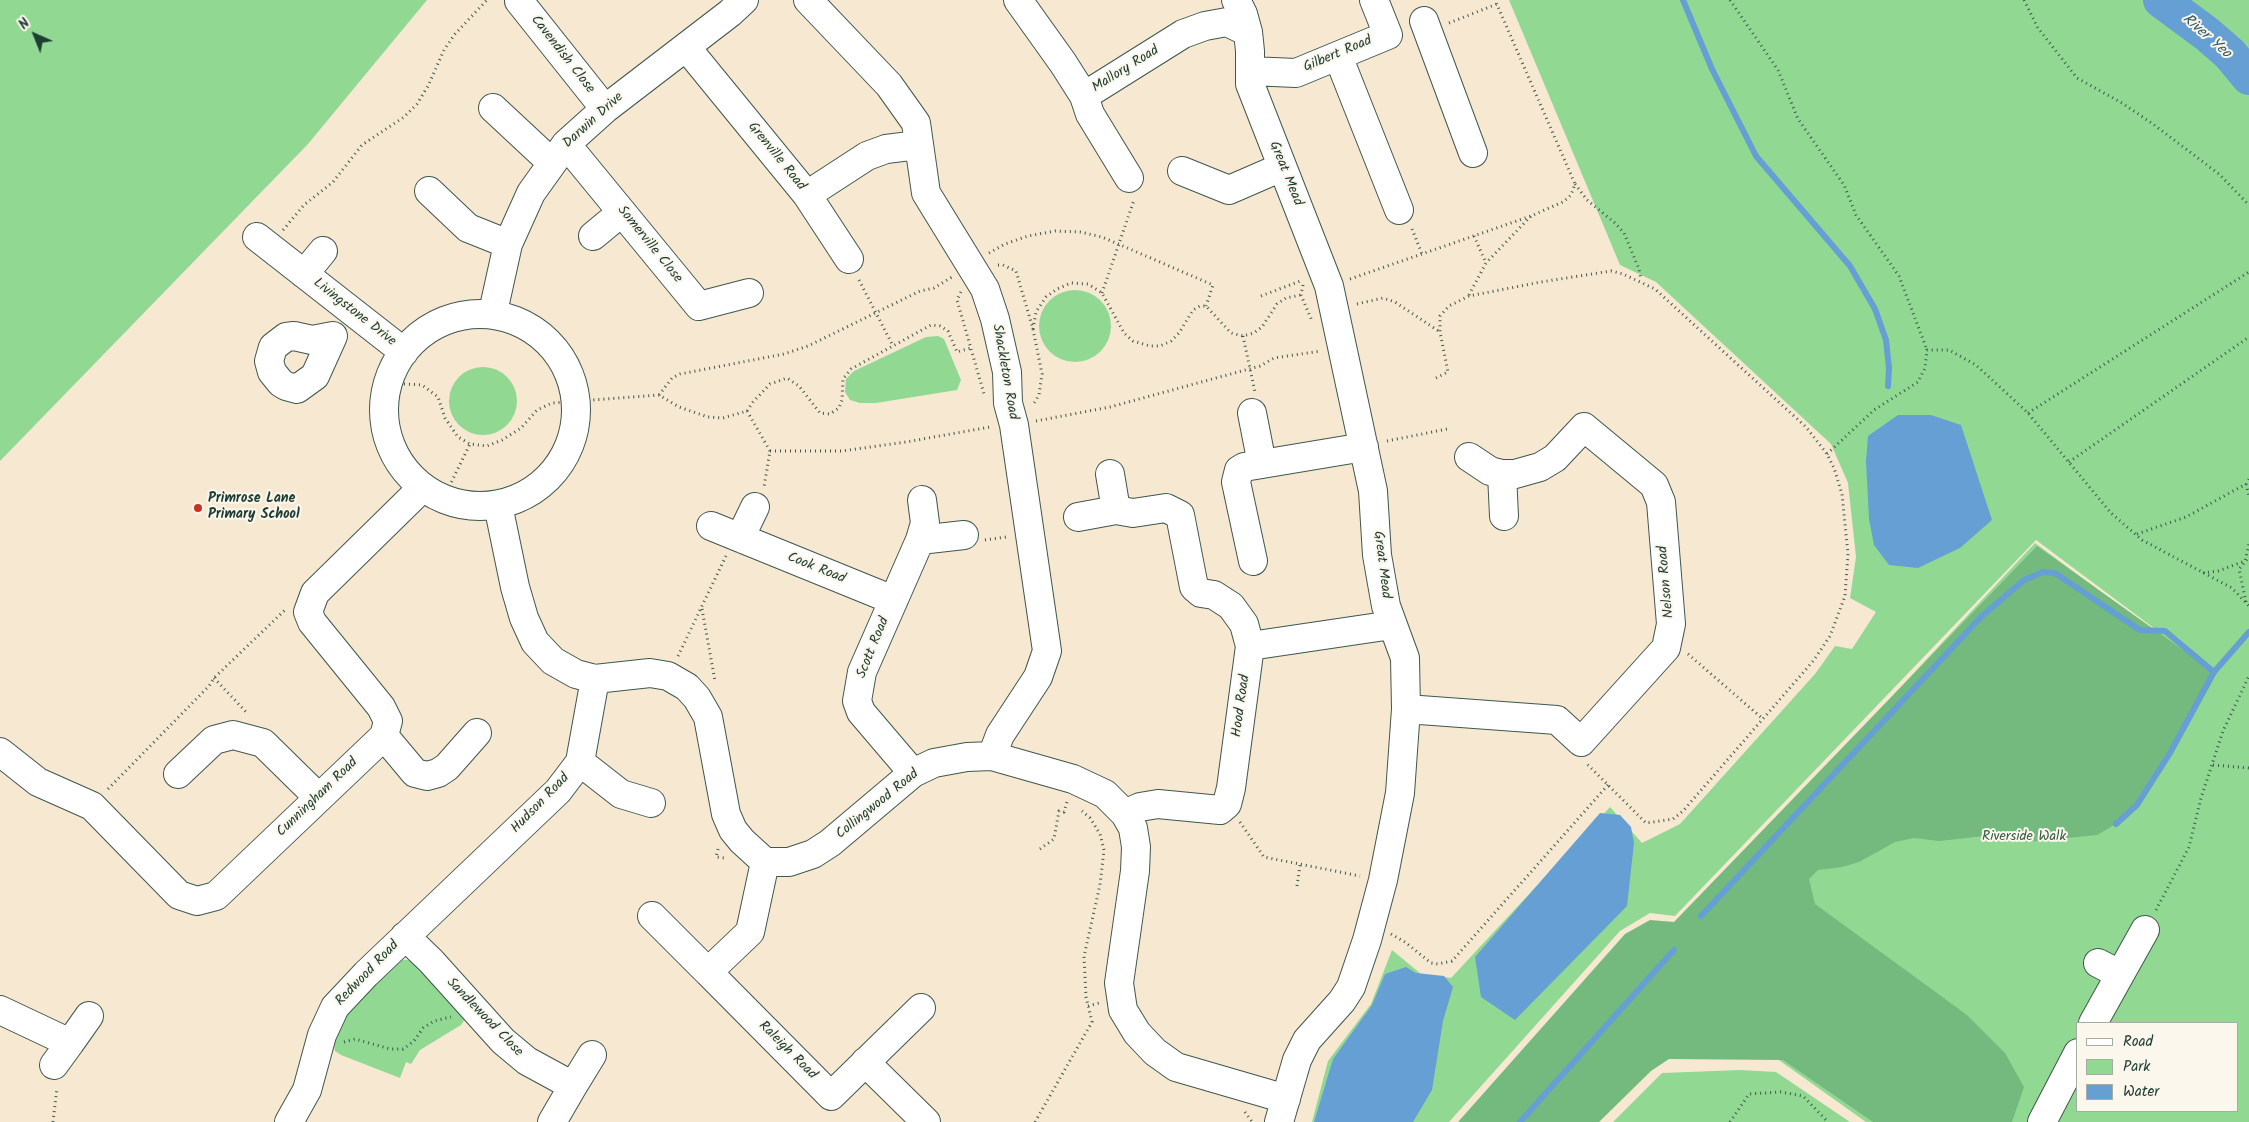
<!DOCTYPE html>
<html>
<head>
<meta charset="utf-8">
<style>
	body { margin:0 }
	#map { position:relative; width:2249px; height:1122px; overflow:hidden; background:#f7e8d2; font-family:Kalam,sans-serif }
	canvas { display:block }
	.legend { position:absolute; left:2076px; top:1022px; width:162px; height:90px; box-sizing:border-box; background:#fbf7ec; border:1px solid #a3ada2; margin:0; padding:6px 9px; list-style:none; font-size:15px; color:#1f3d34 }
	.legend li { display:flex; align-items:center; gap:10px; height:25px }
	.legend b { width:25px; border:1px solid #a3ada2 }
	.north { position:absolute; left:10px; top:10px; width:50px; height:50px; -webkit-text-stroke:4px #fbf7ec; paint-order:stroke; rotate:316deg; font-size:14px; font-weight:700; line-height:20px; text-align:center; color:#1f3d34 }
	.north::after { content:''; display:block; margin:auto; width:18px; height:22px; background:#1f3d34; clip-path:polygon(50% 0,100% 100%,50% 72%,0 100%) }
</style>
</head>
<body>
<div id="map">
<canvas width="2249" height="1122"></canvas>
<ul class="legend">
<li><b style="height:6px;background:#fff"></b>Road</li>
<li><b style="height:14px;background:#91d993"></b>Park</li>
<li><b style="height:14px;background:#659fd4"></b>Water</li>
</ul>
<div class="north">N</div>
</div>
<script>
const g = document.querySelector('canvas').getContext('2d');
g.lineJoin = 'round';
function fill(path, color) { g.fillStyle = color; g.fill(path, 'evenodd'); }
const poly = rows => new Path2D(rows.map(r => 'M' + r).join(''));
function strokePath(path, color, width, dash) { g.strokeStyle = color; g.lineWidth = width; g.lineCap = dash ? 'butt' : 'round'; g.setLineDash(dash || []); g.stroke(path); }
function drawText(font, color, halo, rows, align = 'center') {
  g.font = font + ' Kalam,sans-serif'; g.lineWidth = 4; g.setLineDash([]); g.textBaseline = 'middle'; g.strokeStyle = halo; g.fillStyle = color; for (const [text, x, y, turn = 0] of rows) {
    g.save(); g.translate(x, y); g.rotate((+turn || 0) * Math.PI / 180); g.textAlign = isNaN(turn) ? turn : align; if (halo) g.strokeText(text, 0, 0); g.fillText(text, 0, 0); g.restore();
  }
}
const green = poly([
	[0,0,427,0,308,144,0,461],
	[1509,0,2249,0,2249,1122,1866,1122,1686,994,1815,779,2035,543,2150,628,2155,629,2036,540,1675,916,1650,913,1620,931,1449,1122,1312,1122,1328,1061,1371,1004,1392,950,1421,974,1451,978,1610,807,1642,843,1680,824,1815,674,1835,646,1852,649,1876,612,1850,598,1856,557,1848,483,1831,444,1656,282,1620,265],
	[2078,1023,2238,1023,2238,1111,2078,1111],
	'1039 326a36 36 0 1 1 72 0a36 36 0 1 1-72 0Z',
	[938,336,944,339,961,380,957,390,876,403,860,403,850,400,845,392,846,379,854,371,926,337],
	'449 401a34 34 0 1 1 68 0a34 34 0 1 1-68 0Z',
	[400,959,413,961,469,1013,461,1025,420,1050,411,1064,406,1062,400,1078,341,1055,335,1051,334,1045,338,1031,348,1012,378,975],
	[1740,1070,1776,1072,1850,1122,1613,1122,1662,1073]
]);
const forest = poly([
	[2037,546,2214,672,2170,753,2137,805,2116,824,2097,835,2026,842,2013,833,1939,841,1914,838,1895,842,1859,862,1842,867,1818,870,1809,879,1815,904,1967,1015,2005,1053,2024,1087,2012,1122,1873,1122,1783,1060,1669,1059,1651,1071,1599,1122,1458,1122,1625,934,1650,920,1674,922]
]);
const water = poly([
	[1898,415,1931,415,1961,425,1992,520,1960,548,1918,568,1889,565,1874,545,1869,519,1866,461,1868,436],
	[1600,813,1620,815,1631,827,1634,843,1627,906,1515,1020,1481,997,1475,957],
	[1406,967,1416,973,1444,976,1453,987,1443,1021,1432,1090,1413,1122,1314,1122,1333,1059,1372,1005,1385,974]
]);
const stream = poly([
	[1683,0,1712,69,1756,156,1850,266,1875,309,1886,340,1889,368,1888,386],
	[2116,824,2137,805,2170,753,2214,672,2249,632],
	[1701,916,1981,617,2024,580,2043,572,2055,573,2140,630,2165,631,2214,672],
	[1520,1122,1674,950]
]);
const river = poly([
	[2161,0,2207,34,2230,54,2249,77]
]);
const path = poly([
	[1730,0,1778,70,1798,119,1844,185,1856,215,1899,276,1927,350],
	[2024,0,2038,28,2077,78,2122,103,2153,124,2219,174,2249,205],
	[1449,23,1497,4],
	[1575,184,1587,200,1615,223,1624,233,1639,269,1641,280],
	[1412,229,1422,254],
	[283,230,304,205,333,182,362,145,404,117,417,104,428,86,444,50,455,34,487,0],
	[1474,236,1486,263],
	[989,253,1005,244,1028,236,1055,231,1080,232,1102,237,1213,285,1206,306],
	[998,265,1003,265,1016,271,1033,329,1042,374,1039,395,1033,405],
	[1350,279,1531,216,1563,202,1571,195,1575,184,1495,0],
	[859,280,893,346],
	[1303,285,1301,295,1312,321],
	[961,292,957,300,984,394],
	[1102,293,1134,200],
	[1469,295,1486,263,1531,216],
	[1261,296,1303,280],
	[1357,304,1383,298,1395,302,1440,332],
	[1033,329,1036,312,1046,297,1057,289,1071,283,1088,284,1102,293,1124,333,1133,341,1150,346,1160,346,1171,341,1179,333,1193,310,1200,306,1206,306,1231,333,1243,336,1254,333,1262,327,1277,304,1286,298,1301,295],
	[1243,336,1255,392],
	[1436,378,1448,372,1440,332,1440,316,1449,306,1469,296,1541,282,1611,271,1623,274,1655,289,1806,427,1827,454,1834,468,1842,494,1848,554,1845,596,1830,636,1814,660,1683,811,1673,819,1646,823,1587,764],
	[389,383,422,385,438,397,445,418,458,437,470,444,487,446,502,440,521,428,537,410,552,403,659,395,679,407,708,417,723,418,747,411,753,402,770,384,787,378,799,386,820,413,830,414,839,408,842,400,843,379,851,369,931,325,940,326,948,331,957,352,971,348],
	[659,395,672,378,680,374,784,354,808,346,920,291,934,288,952,277],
	[747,411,770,451,764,487],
	[2028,413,2249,272],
	[1036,421,1110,407,1260,366,1274,358,1321,351],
	[1387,441,1447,429],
	[770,451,842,451,906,442,990,427],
	[1827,454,1874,410,1918,382,1925,368,1927,350,1949,350,1976,365,2028,413,2111,513,2142,540,2232,588,2249,606],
	[2069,462,2249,337],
	[2246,484,2249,496],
	[447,491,470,444],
	[2137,534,2186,517,2246,484,2249,479],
	[985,540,1006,537],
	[2203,573,2218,571,2245,561,2249,544],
	[2246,602,2239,569,2249,557],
	[702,609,715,681],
	[1688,654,1763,719],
	[678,656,726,556],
	[214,678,248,714],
	[2213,765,2249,768],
	[108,789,209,686,214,678,286,609],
	[1240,822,1264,857,1360,876],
	[718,849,716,857,724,858],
	[1040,849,1054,839,1059,811,1064,812,1067,802],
	[1297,886,1300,865],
	[2156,910,2189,847,2201,798,2223,731,2249,676],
	[1391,934,1405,942,1431,963,1438,964,1452,961,1608,785],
	[1088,1006,1099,1003],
	[344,1042,355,1039,390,1049,403,1049,414,1041,423,1028,434,1021,451,1017],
	[1245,1112,1252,1122],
	[53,1122,57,1088],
	[1035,1122,1092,1022,1086,997,1084,956,1100,885,1104,850,1100,834,1090,818,1082,811],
	[1730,1122,1749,1094,1781,1092,1803,1096,1828,1122]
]);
const minor = poly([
	[808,0,889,85,916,123,926,193,985,289,995,319,1007,372,1008,403,1014,425,1047,651,1038,677,1000,735,992,756],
	[1018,0,1063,63,1084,96,1183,34,1205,26,1227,22,1248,32],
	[1236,0,1243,14,1248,32,1250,51,1250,84,1329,286,1373,491,1377,555,1386,606,1405,658,1406,709,1400,793,1383,880,1367,940,1351,987,1342,1001,1307,1040,1297,1060,1279,1122],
	[519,1,605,109],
	[1424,21,1473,153],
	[686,47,807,195,867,156,886,149,918,145],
	[1338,56,1399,210],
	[1250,71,1296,73,1388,35,1374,0],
	[1084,96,1090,114,1129,178],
	[493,108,552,163],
	[566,144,699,306,749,293],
	[1182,171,1229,190,1282,167],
	[429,191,468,228,508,244],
	[807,195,849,259],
	[593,236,622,212],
	[257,237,404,352],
	[304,274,323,251],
	[493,312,508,244,531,193,566,144,605,109,730,13,744,0],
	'384 410a96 96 0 1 1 192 0a96 96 0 1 1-192 0Z',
	[294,336,312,340,333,336,315,376,297,389,286,386,281,383,272,372,269,361,273,347,286,337,294,336],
	[1252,413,1262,464],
	[1110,474,1116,510],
	[1502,474,1504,516],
	[498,505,515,587,524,618,535,642,553,661,576,674,595,679,650,673,668,676,687,687,697,698,708,717,726,814,733,830,742,841,765,862,789,862,813,854,830,843,913,773,934,763,967,757,992,756,1073,779,1105,794,1125,814,1133,828,1136,847,1135,871,1119,983,1123,1010,1137,1033,1155,1052,1176,1067,1286,1099],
	[1078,517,1116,510,1133,513,1166,508,1180,515,1194,587,1201,593,1214,595,1231,606,1244,624,1250,646,1231,788,1227,804,1220,810,1158,804,1140,807,1125,814],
	[711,526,893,600],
	[740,538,755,507],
	[920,540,964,535],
	[1253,561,1236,482,1239,470,1244,467,1364,447],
	[1250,646,1392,625],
	[1406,709,1557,720,1581,742,1666,648,1671,624,1661,502,1654,485,1584,427,1555,458,1540,467,1515,474,1502,474,1490,471,1469,457],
	[384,736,415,773,427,776,438,773,447,767,477,733],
	[0,752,38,782,92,806,179,895,197,901,216,896,384,736,388,721,381,707,312,622,308,612,315,593,422,488],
	[580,762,621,794,651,803],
	[913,773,861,712,857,701,862,672,920,540,925,523,922,500],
	[178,774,214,740,233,735,263,743,318,797],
	[765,862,750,932,708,972,831,1096,921,1008],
	[652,916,708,972],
	[405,936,431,961,503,1041,527,1061,573,1086,552,1122],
	[2098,963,2119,974],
	[0,1010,70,1043,89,1016],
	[2093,1023,2145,930],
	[865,1062,926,1122],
	[54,1065,70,1043],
	[573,1086,592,1055],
	[289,1122,307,1090,322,1035,335,1007,366,974,558,791,580,762,595,679],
	[2042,1122,2078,1053]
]);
const markers = [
	[198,508,5,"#c8321e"]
];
const streetNames = [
	["Cavendish Close",562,55,52],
	["Gilbert Road",1338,55,-23],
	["Mallory Road",1126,70,-32],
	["Darwin Drive",594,121,-42],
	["Grenville Road",776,157,51],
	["Great Mead",1285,174,68],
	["Somerville Close",649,245,51],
	["Livingstone Drive",354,313,38],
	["Shackleton Road",1004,372,80],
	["Great Mead",1381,565,83],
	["Cook Road",816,569,22],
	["Nelson Road",1667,582,-95],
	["Scott Road",874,648,-68],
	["Hood Road",1242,706,-82],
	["Cunningham Road",318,798,-44],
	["Hudson Road",541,804,-46],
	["Collingwood Road",878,805,-39],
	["Redwood Road",368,974,-46],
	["Sandlewood Close",484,1018,46],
	["Raleigh Road",787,1051,45]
];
const poiNames = [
	["Primrose Lane",208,500],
	["Primary School",208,516]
];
const parkNames = [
	["Riverside Walk",2024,838]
];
const waterNames = [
	["River Yeo",2206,37,41]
];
fill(green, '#91d993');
fill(forest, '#74b97d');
fill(water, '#659fd4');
strokePath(stream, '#659fd4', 6);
strokePath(river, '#659fd4', 36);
strokePath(minor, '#3f574c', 30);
strokePath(path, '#3f574c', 3, [1, 4]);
strokePath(minor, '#fff', 28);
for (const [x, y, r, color] of markers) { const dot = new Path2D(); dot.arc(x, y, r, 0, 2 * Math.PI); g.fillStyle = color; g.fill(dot); strokePath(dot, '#fbf7ec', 2); }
drawText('14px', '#1f3d34', '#fbf7ec', streetNames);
drawText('bold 14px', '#1f3d34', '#fbf7ec', poiNames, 'left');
drawText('14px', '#365c47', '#fbf7ec', parkNames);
drawText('italic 15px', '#345a64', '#fbf7ec', waterNames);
</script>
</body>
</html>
